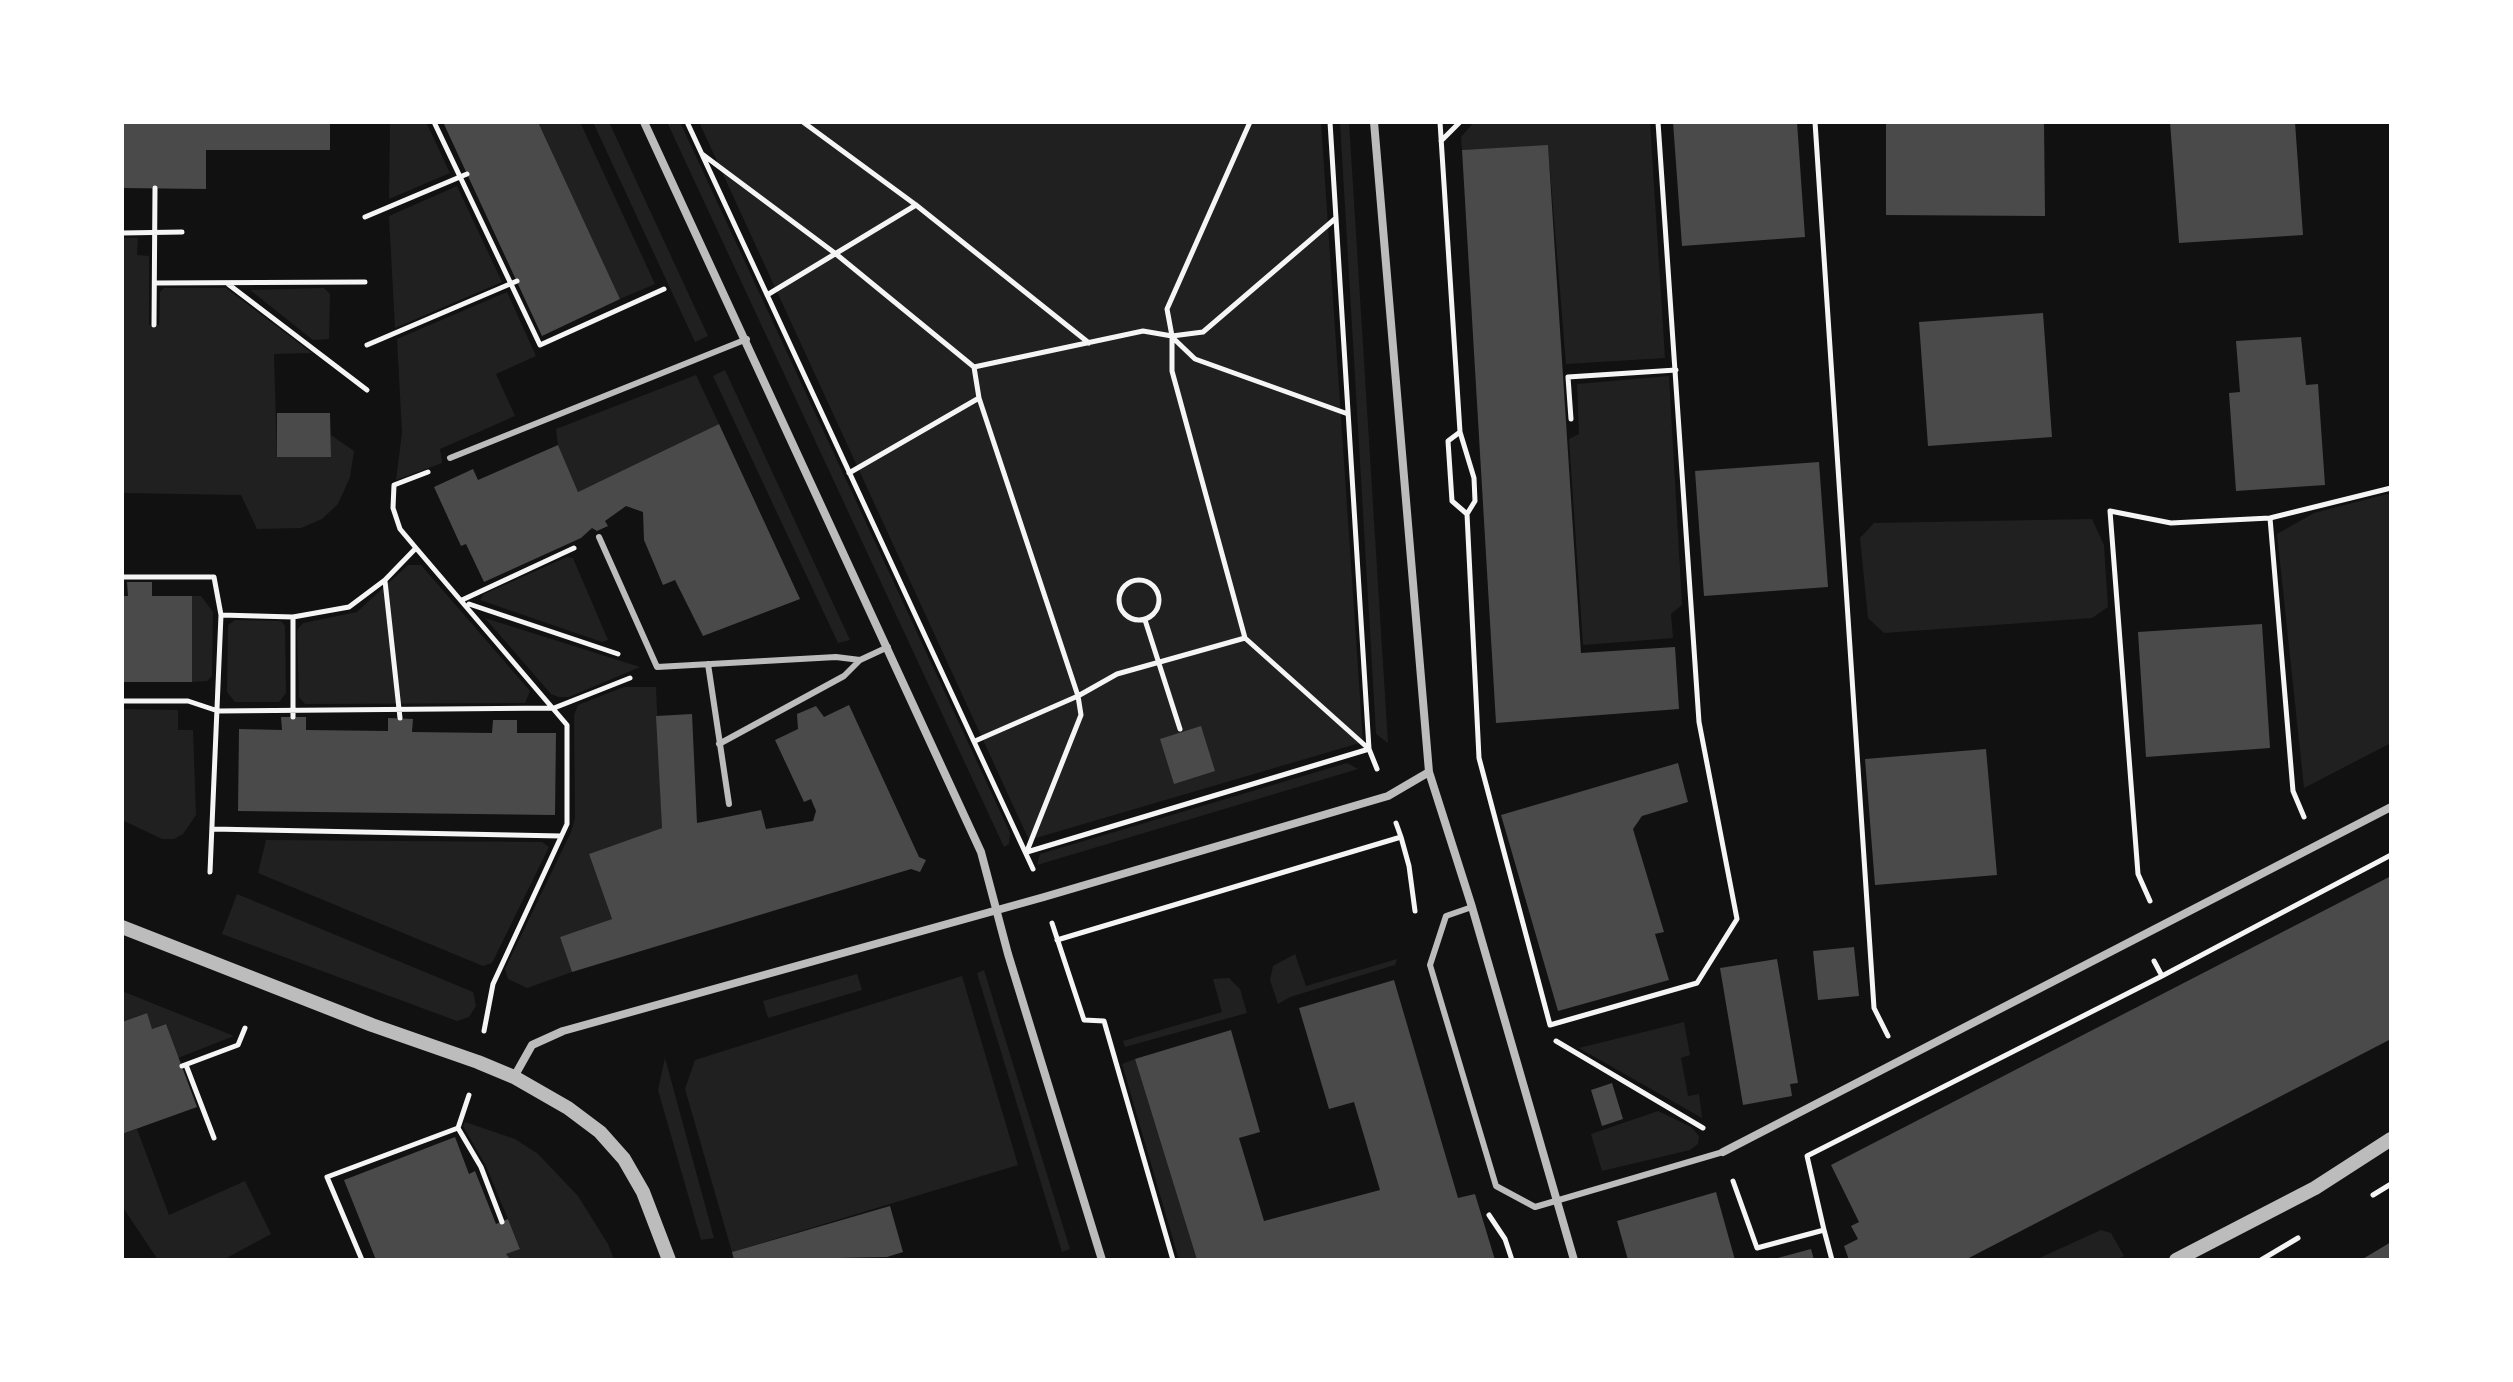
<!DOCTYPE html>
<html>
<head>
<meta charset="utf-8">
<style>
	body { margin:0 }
	#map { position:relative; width:2513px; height:1382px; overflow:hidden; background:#111; font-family:"Archivo Narrow",sans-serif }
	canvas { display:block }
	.frame { position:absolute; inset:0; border:124px solid #fff; pointer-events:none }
</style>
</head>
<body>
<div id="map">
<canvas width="2513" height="1382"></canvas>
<div class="frame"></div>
</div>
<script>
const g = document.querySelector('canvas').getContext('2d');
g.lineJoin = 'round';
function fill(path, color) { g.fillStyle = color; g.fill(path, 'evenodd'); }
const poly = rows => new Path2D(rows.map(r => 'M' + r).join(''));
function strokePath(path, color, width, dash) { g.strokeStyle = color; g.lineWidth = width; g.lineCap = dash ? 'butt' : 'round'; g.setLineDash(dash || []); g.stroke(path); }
const green = poly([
	[390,122,426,122,450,173,389,199],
	[538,122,580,122,655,284,620,299],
	[593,122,609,122,708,336,695,342],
	[667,122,680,122,1010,833,1009,844,1004,847],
	[699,122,1321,122,1363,742,1029,840],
	[1340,122,1349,122,1388,743,1376,734],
	[1474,122,1650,122,1665,358,1566,364,1548,146,1462,150,1461,137],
	[457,186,502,282,395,328,389,216],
	[122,238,138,238,137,255,149,256,149,325,159,325,160,292,164,288,226,288,312,353,274,354,277,457,330,457,331,435,354,451,350,477,338,504,322,519,301,528,257,529,241,495,122,493],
	[324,288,330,294,329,339,313,340,250,290],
	[507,292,536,356,496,374,515,416,440,449,442,463,396,480,402,433,397,339],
	[725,370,850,640,838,643,713,376],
	[696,375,719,424,578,492,558,445,556,429],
	[1669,376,1682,605,1671,614,1673,638,1583,645,1569,439,1579,434,1577,384],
	[2391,493,2391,743,2304,788,2277,534,2314,513],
	[2092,519,2104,545,2108,607,2092,618,1884,633,1868,618,1860,538,1874,523],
	[567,557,573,558,608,640,602,642,480,600,484,594],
	[408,565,421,565,530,691,525,703,305,704,299,697,297,630,303,623,357,612],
	[192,596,201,596,213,612,212,676,207,681,192,682],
	[485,618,640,667,569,697,559,697,551,694],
	[235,620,281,621,285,626,286,693,279,702,235,702,227,692,228,625],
	[624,687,656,687,662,828,589,854,612,919,560,937,572,972,527,988,508,979,505,969,571,832,575,818,574,715,578,705],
	[122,709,178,710,178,730,193,730,196,815,183,834,174,839,162,839,122,820],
	[1347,763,1358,769,1037,865,1040,854],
	[266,840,542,842,549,847,492,963,483,966,258,873],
	[237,894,473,992,476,1006,469,1017,457,1021,222,934],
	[1295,954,1306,986,1397,959,1395,965,1290,997,1278,1004,1270,980,1273,966],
	[984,970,1070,1249,1062,1252,977,973],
	[857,974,862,990,768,1018,763,1001],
	[962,976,1018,1165,732,1252,685,1089,695,1060],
	[1229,978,1240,989,1247,1013,1125,1047,1123,1041,1222,1012,1213,979],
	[122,991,234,1036,178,1058,165,1024,152,1029,146,1013,122,1022],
	[1684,1022,1690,1055,1681,1058,1688,1096,1699,1094,1702,1118,1579,1048],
	[665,1058,714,1238,701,1240,658,1090],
	[1135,1059,1197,1260,1179,1260,1122,1064],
	[1658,1111,1691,1127,1699,1136,1698,1144,1690,1150,1602,1171,1591,1134],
	[465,1122,515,1139,538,1154,578,1196,608,1244,614,1260,511,1260,506,1254,520,1248,486,1166,463,1126],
	[137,1129,169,1215,245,1181,271,1234,223,1260,158,1260,122,1206,122,1134],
	[2101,1230,2111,1233,2124,1256,2114,1260,2035,1260]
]);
const building = poly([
	[122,122,330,122,330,150,206,150,206,189,122,188],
	[443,122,538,122,620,299,542,336],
	[1673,122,1797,122,1805,237,1682,246],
	[1886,122,2044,122,2045,216,1886,215],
	[2170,122,2295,122,2303,235,2179,243],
	[1548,145,1581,653,1675,647,1679,709,1496,723,1462,150],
	[2043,313,2052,437,1928,446,1919,322],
	[2301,337,2306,385,2318,384,2325,485,2236,491,2229,393,2240,392,2236,341],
	[277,413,330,413,331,457,277,457],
	[719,424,800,599,703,636,675,580,663,585,644,540,643,512,626,506,605,521,608,526,597,531,592,528,581,538,484,582,466,544,461,546,434,487,473,469,478,480,558,445,578,492],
	[1819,462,1828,587,1704,596,1695,471],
	[127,582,152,582,152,596,192,596,192,682,122,682,122,596,128,596],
	[2262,624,2270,748,2146,757,2138,632],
	[849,705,919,857,926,860,920,872,911,869,572,972,560,937,612,919,589,854,662,828,656,716,692,714,697,823,761,810,766,829,813,821,816,811,811,799,804,802,775,740,798,729,797,714,816,706,824,717],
	[281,717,306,717,306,730,388,731,388,718,413,719,412,732,492,733,493,720,517,720,517,733,556,733,555,815,238,811,239,729,282,730],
	[1201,726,1215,771,1174,784,1160,739],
	[1986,749,1997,875,1875,885,1865,759],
	[1678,763,1688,802,1642,816,1633,829,1664,932,1655,934,1669,980,1558,1011,1501,815],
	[2391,876,2391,1039,1965,1260,1849,1260,1844,1246,1858,1239,1851,1226,1859,1222,1831,1165],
	[1854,947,1859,996,1818,1000,1813,951],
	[1777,959,1798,1083,1790,1084,1792,1096,1743,1105,1720,968],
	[1394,980,1458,1198,1475,1194,1495,1260,1197,1260,1135,1059,1231,1030,1260,1132,1239,1138,1264,1221,1380,1190,1354,1102,1329,1109,1299,1008],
	[147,1013,152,1029,166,1024,197,1107,122,1134,122,1022],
	[1612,1083,1623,1119,1602,1126,1591,1090],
	[455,1137,469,1174,475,1171,496,1224,508,1219,520,1249,506,1254,511,1260,376,1260,344,1180],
	[1716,1192,1735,1260,1628,1260,1617,1221],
	[890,1206,903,1252,887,1257,734,1260,732,1252],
	[2391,1242,2391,1260,2361,1260],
	[1811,1249,1814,1260,1774,1260,1774,1259]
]);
const path = poly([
	[434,122,540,345,664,289],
	[687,122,1033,869],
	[803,122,916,205,1089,343],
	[1440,122,1460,432,1448,441,1452,501,1467,514,1479,758,1550,1025,1697,983,1737,919,1699,722,1658,122],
	[1815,122,1874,1008,1888,1036],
	[1441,141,1460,122],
	[702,154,836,254,974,367,1143,331,1172,336,1167,309,1250,122],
	[365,217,467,174],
	[122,233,182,232],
	[155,283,365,282],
	[228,284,367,390],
	[767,295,916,205],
	[154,325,155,188],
	[1172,336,1172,371,1245,638,1369,749,1377,769],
	[1172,336,1203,332,1336,218],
	[1172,337,1195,359,1348,414],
	[367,345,517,281],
	[974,367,979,398,1078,696,975,741],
	[1571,419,1568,377,1676,370],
	[1460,432,1474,478,1475,501,1467,514],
	[849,473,979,398],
	[2270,518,2293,791,2304,817],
	[416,548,567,725,567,824,493,984,484,1031],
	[122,577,214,577,221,615,210,872],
	'1119 600a20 20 0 1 1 40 0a20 20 0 1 1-40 0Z',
	[385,581,400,718],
	[462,600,574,548],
	[469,604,618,654],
	[221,615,293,617,349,607,385,580,416,548,400,529,393,508,394,485,428,472],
	[293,617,293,717],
	[1145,620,1180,729],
	[122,701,188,701,218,711,554,708,630,678],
	[212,829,561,836],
	[1401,837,1409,866,1415,911],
	[1027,851,1081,715,1078,696,1117,674,1245,638],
	[1027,852,1369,749,1330,122],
	[2150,901,2138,874,2110,511,2171,523,2270,518,2391,488],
	[1052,923,1084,1020,1104,1021,1173,1260],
	[1057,940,1401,837,1396,823],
	[2154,961,2162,976],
	[1556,1041,1703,1128],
	[186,1065,214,1138],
	[182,1066,238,1045,245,1028],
	[469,1095,458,1128,481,1167,502,1222],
	[1733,1181,1757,1248,1824,1230,1832,1260],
	[2373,1195,2391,1184],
	[1489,1215,1505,1239,1512,1260],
	[1824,1230,1807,1156,2162,976,2391,855],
	[362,1260,327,1177,458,1128],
	[2261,1260,2298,1238]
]);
const service = poly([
	[450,458,747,339],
	[599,537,657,667,836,657,860,660,888,647],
	[708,664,729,804],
	[719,744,844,676,860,660],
	[1472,907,1446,916,1430,965,1496,1186,1535,1207,1723,1152]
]);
const minor = poly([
	[644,122,981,852,1008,954,1102,1260],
	[1374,122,1429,772,1472,907,1574,1260],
	[514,1077,532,1045,563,1031,1044,897,1388,796,1429,772],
	[1723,1152,2391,807]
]);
const tertiary = poly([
	[122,927,372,1025,478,1062,514,1077,568,1108,600,1132,624,1159,643,1192,669,1260],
	[2176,1260,2315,1188,2391,1139]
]);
fill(green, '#202020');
fill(building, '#4a4a4a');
strokePath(path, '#f5f5f5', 5);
strokePath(service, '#bcbcbc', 6);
strokePath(minor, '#bcbcbc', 8);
strokePath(tertiary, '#bcbcbc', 14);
</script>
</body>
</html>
